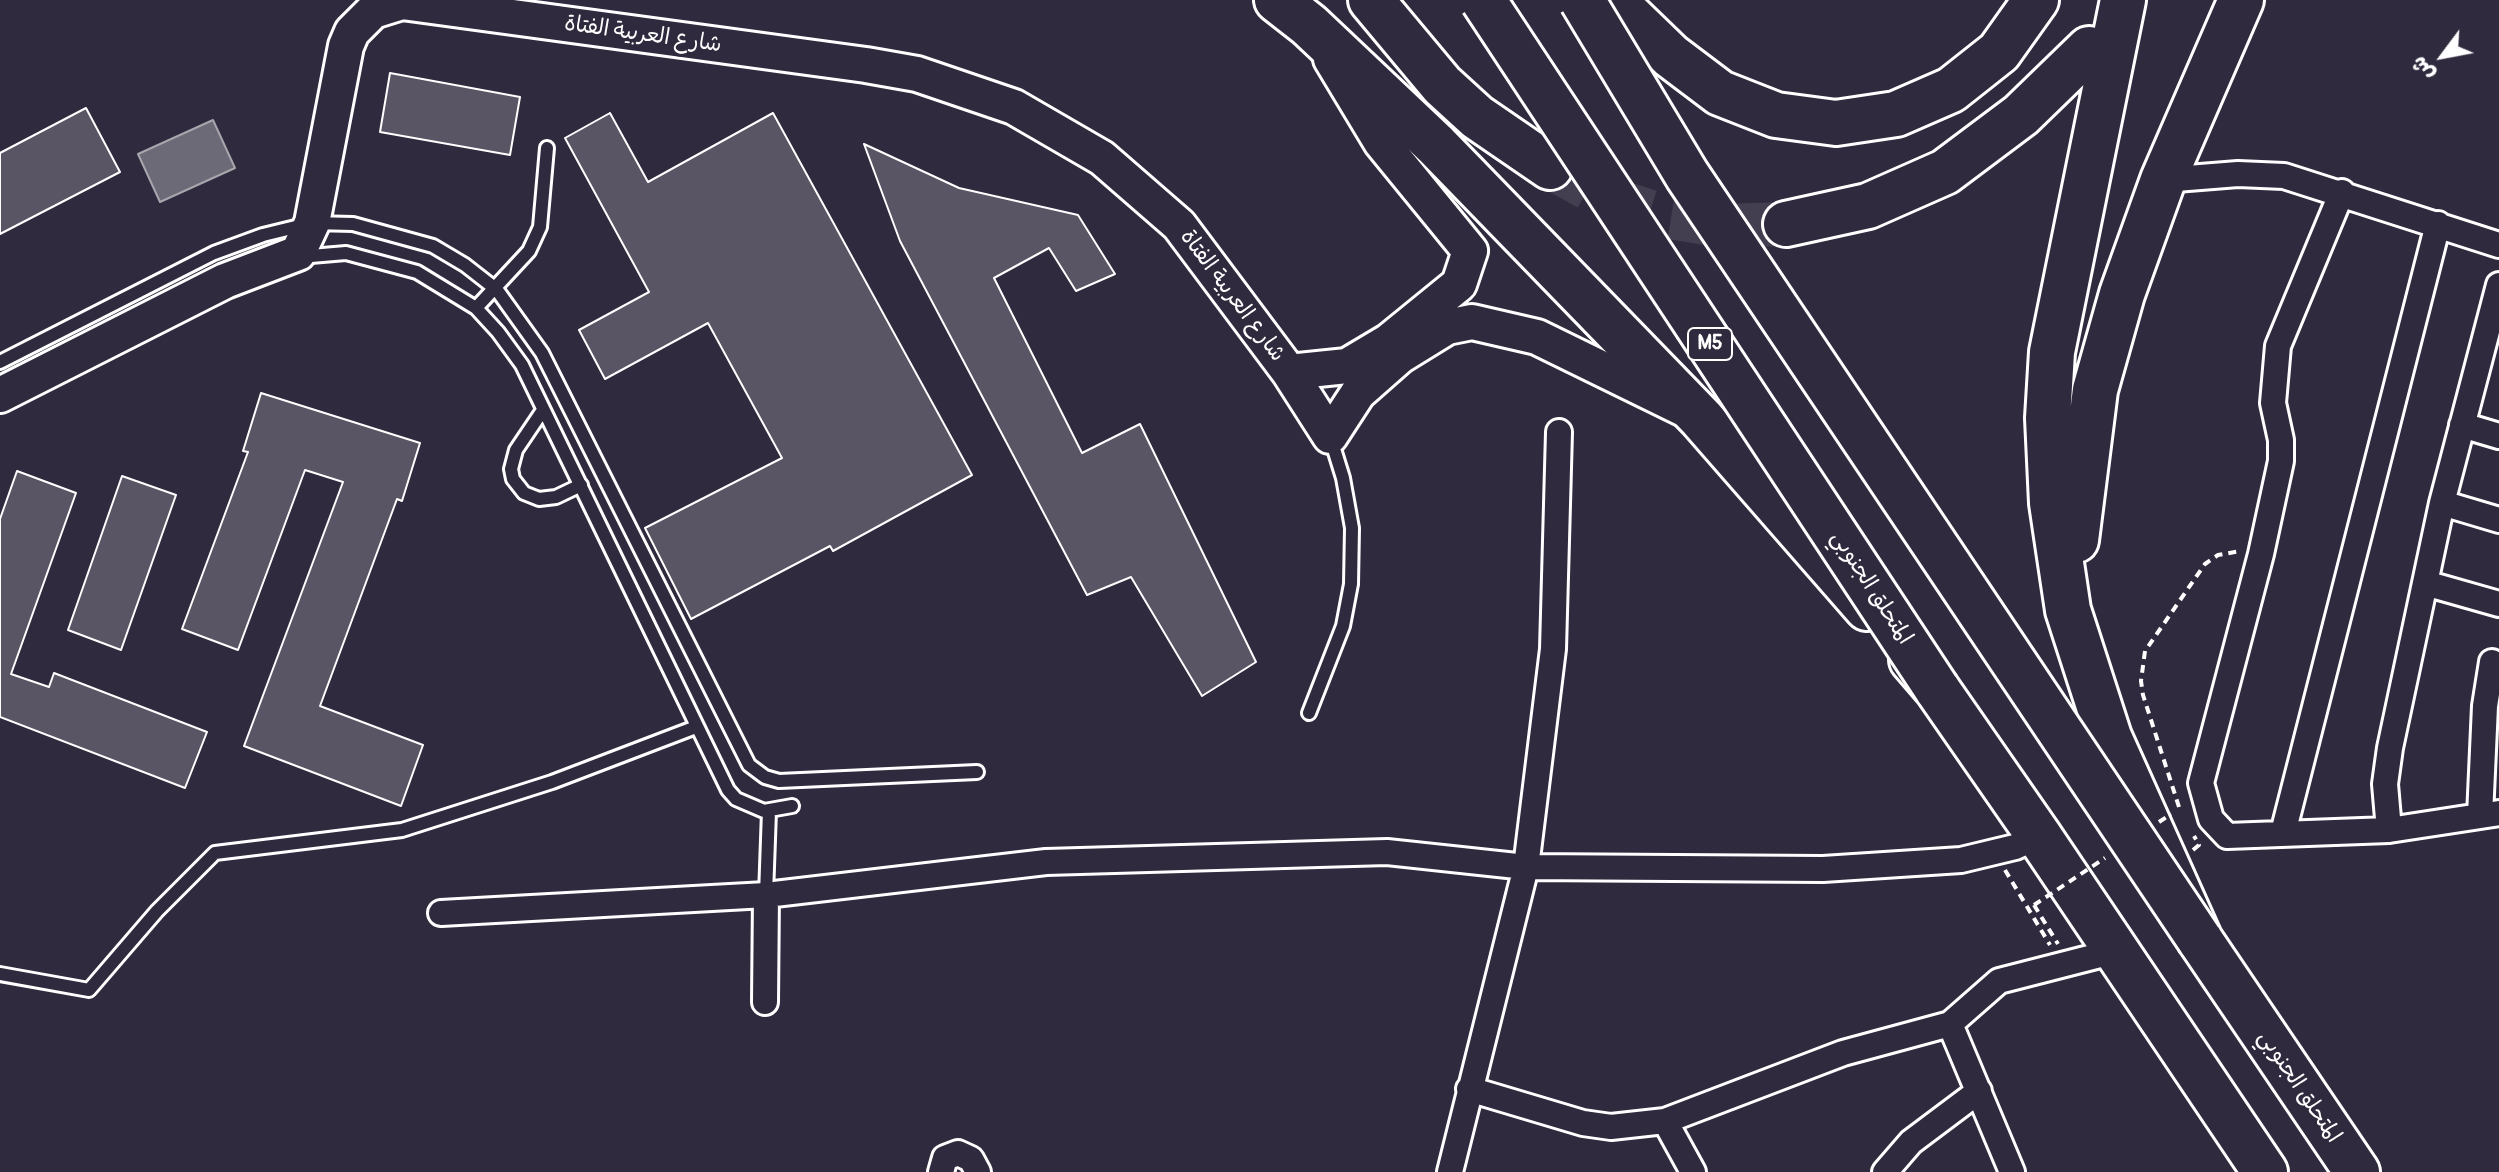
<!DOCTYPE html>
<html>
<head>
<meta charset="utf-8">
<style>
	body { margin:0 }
	#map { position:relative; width:2499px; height:1172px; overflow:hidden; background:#2f2a3d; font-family:Pangolin,"Playpen Sans Arabic",sans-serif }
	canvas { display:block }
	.north { position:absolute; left:2403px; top:16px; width:80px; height:80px; -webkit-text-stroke:6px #2f2a3d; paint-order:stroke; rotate:238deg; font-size:22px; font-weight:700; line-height:32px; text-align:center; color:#fff }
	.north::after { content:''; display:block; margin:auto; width:28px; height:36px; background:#fff; clip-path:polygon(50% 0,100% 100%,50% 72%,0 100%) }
</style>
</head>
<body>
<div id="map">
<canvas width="2499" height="1172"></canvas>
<div class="north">ش</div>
</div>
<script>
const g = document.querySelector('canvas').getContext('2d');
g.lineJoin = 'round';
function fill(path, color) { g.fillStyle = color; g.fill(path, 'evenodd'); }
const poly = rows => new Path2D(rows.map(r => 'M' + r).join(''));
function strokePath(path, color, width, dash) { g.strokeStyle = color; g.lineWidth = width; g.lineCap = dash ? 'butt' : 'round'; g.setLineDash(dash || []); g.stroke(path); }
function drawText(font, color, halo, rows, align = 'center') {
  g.font = font + ' Pangolin,"Playpen Sans Arabic",sans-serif'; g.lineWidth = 6; g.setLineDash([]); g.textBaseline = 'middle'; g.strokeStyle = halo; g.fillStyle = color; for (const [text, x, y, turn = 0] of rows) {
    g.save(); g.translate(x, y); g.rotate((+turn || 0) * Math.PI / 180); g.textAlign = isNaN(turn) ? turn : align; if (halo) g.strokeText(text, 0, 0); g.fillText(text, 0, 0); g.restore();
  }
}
const water = poly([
	[213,120,235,168,160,202,138,154,213,120]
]);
const building = poly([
	[390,73,520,97,510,155,380,132,390,73],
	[86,108,120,172,0,234,0,153,86,108],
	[610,113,648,182,773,113,972,475,833,551,830,546,691,619,645,528,782,458,708,323,605,379,579,330,649,292,565,138,610,113],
	[864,144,959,188,1078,215,1115,274,1076,291,1049,248,994,278,1082,453,1140,424,1256,662,1202,696,1131,577,1087,595,900,241,864,144],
	[261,393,420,443,402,501,397,499,320,706,423,745,401,806,244,746,343,482,305,470,238,650,182,629,248,452,243,451,261,393],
	[17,471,76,493,11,674,49,687,54,673,207,732,185,788,0,717,0,519,17,471],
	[122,476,176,495,121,650,68,630,122,476]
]);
const highwayTunnel = poly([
	[1550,167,1604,197,1663,216,1724,226,1786,224]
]);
const path = poly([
	[2179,807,2143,695,2141,681,2145,651,2205,564,2218,555,2241,551],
	[2193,850,2199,845,2194,836],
	[2005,870,2050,945],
	[2034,905,2058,944]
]);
const lane = poly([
	[299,257,346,253,417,272,476,308,498,332,522,365,728,790,736,799,764,811,792,806],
	[476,308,529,251,540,227,547,148],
	[0,362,214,253,263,235,312,223,353,224,433,246,465,265,497,290,542,353,749,765,765,777,779,781,977,772],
	[543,410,516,450,511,469,513,479,524,493,539,499,556,497,581,485],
	[1309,713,1343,626,1351,584,1352,528,1343,478,1330,436],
	[766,895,769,811],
	[0,974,89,990,157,911,215,853,402,830,552,782,696,727]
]);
const street = poly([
	[2163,180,2238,174,2284,176,2499,245],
	[2342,192,2278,346,2273,403,2281,440,2281,461,2261,554,2201,783,2211,819,2227,836,2389,830,2499,813],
	[2462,425,2499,436],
	[2442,503,2499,520],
	[2425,583,2499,604],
	[2480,816,2485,706,2492,662],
	[2389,830,2385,784,2390,748,2442,503,2499,285],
	[2283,833,2438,224],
	[441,913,766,895,1046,862,1387,852,1526,867,1823,869,1961,860,2015,847,2039,836],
	[765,1002,766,895],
	[1950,1024,2012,1172],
	[1469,1089,1583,1123,1611,1127,1665,1121,1843,1053,1950,1024,1999,981,2116,951],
	[1665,1121,1693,1172],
	[941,1172,945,1158,958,1153,971,1159,978,1172],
	[1450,1172,1526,867,1553,649,1559,432],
	[1885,1172,1911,1142,1979,1091]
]);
const secondary = poly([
	[1289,372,1347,366,1389,341,1459,284,1470,251,1381,142,1331,59],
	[0,395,225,281,298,253,312,223,346,46,352,32,373,11,402,2,866,65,917,74,1014,107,1102,158,1179,225,1289,372,1330,436,1358,393,1400,356,1447,327,1472,322,1537,337,1682,408]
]);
const highway = poly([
	[1277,0,1309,25,1436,145,1701,418,1867,608],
	[1371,0,1442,85,1477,117,1550,167],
	[1613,0,1671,56,1720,93,1776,115,1836,123,1896,114,1951,90,1999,52,2036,0],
	[2123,0,2052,352,2048,418,2052,503,2068,610,2109,737,2200,940,2357,1172],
	[1786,224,1868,206,1945,172,2021,115,2089,49],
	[2076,540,2095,390,2122,294,2163,180,2241,0],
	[1912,660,1937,689,2039,836,2265,1172]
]);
const pathBridge = poly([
	[2159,822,2171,814],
	[2034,905,2105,858]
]);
const highwayBridge = poly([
	[1483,0,1937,689],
	[1582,0,1687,175,2200,940]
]);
const shields = [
	[1710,344,44]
];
const shieldNames = [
	["M5",1710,344]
];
const streetNames = [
	["شارع العربية الفتاة",643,35,8],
	["شارع العربية الفتاة",1232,296,53],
	["المتحلق الجنوبي",1871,588,57],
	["المتحلق الجنوبي",2299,1087,56]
];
fill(water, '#6d6a77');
strokePath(water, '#a7a6ad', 2);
fill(building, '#595564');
strokePath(building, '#fff', 2);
strokePath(highwayTunnel, '#443f50', 44, [44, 22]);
strokePath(lane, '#fff', 18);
strokePath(street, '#fff', 30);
strokePath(secondary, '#fff', 40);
strokePath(highway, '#fff', 50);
strokePath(path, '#fff', 4, [8, 6]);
strokePath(lane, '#2f2a3d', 12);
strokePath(street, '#2f2a3d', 24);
strokePath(secondary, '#2f2a3d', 34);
strokePath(highway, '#2f2a3d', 44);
strokePath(highwayBridge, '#fff', 50, []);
strokePath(pathBridge, '#fff', 4, [8, 6]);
strokePath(highwayBridge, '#2f2a3d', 44);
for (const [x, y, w] of shields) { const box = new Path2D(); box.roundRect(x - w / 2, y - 16, w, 32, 6); g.fillStyle = '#2f2a3d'; g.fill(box); strokePath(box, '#fff', 2); }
drawText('bold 20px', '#fff', null, shieldNames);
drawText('22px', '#fff', '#2f2a3d', streetNames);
</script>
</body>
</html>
